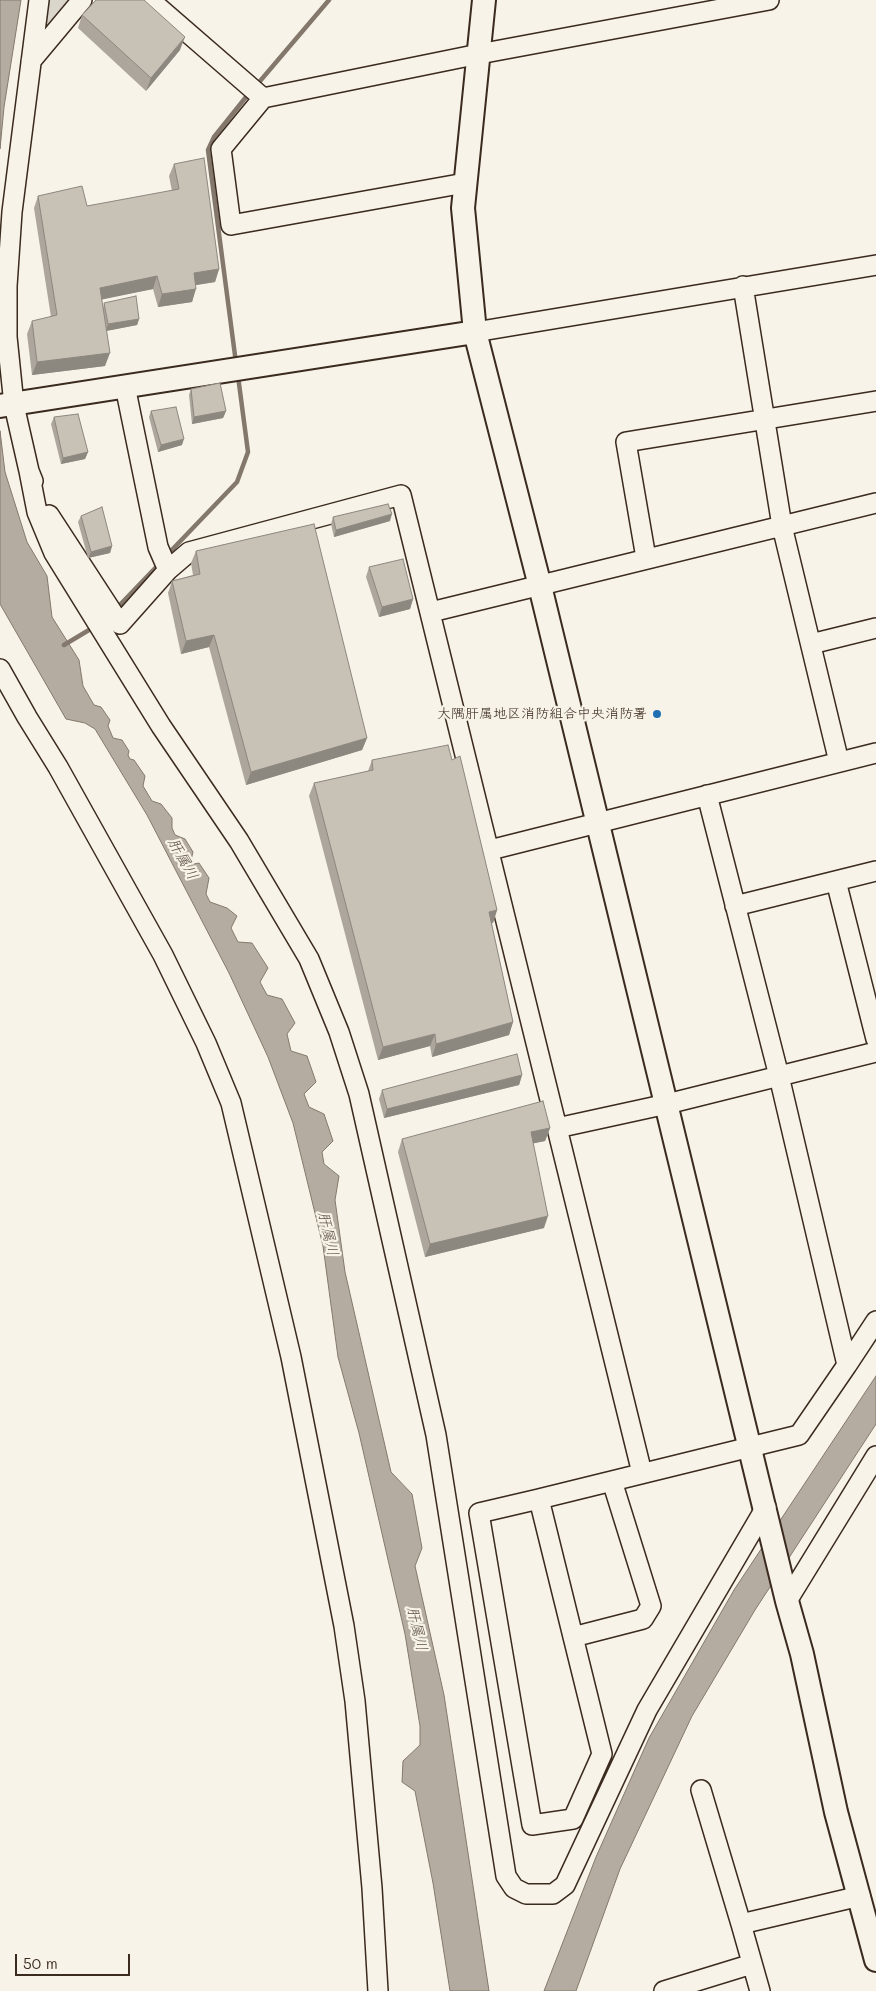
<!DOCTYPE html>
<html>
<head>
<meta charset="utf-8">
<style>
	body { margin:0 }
	#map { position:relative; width:876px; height:1991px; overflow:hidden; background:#f7f3e8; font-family:Mali,sans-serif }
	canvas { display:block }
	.scale { position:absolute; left:15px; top:1954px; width:115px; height:22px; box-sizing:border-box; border:2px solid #3b2a1e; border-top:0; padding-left:6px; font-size:15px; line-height:18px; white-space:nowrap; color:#3b2a1e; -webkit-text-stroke:4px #f7f3e8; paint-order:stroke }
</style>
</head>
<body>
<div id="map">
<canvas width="876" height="1991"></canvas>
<div class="scale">50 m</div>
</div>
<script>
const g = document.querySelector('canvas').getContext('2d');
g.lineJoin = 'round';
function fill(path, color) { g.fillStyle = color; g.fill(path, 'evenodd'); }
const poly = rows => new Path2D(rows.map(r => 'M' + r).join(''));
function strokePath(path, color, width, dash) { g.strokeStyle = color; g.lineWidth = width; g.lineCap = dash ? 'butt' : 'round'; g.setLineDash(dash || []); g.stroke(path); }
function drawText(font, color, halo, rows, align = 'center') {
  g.font = font + ' Mali,"Klee One",sans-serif'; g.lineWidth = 4.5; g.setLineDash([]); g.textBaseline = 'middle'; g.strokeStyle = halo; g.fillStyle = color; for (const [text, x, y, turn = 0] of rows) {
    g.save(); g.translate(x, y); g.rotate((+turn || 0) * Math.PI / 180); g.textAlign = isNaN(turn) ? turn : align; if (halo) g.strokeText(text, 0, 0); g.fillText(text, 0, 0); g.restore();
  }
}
const green = poly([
	[47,0,73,0,42,36]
]);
const water = poly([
	[0,0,21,0,4,107,0,149,0,0],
	[0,431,5,472,27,542,47,576,52,617,79,660,83,686,94,705,101,707,110,720,108,726,113,738,122,740,129,751,128,755,130,759,134,760,145,776,143,786,152,801,161,804,172,818,172,828,175,835,185,839,193,852,191,860,194,864,199,863,209,878,206,894,210,902,227,908,237,916,231,928,238,942,252,943,268,968,260,982,267,995,282,999,295,1023,287,1034,291,1051,307,1056,316,1082,304,1094,309,1107,324,1114,333,1141,322,1152,324,1164,339,1176,335,1200,345,1272,391,1472,412,1494,422,1548,415,1566,444,1695,489,1991,450,1991,433,1883,415,1791,402,1782,403,1761,420,1745,420,1726,405,1634,359,1433,338,1357,323,1246,293,1123,268,1057,229,973,147,815,95,729,85,723,66,719,0,604,0,431],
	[876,1376,876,1424,755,1610,692,1716,620,1869,576,1991,544,1991,596,1857,649,1738,734,1590,876,1376]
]);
const stream = poly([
	[255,87,329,0],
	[236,363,208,150,214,137,250,92],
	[167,555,237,482,248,452,238,376],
	[115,610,160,563],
	[64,645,94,627]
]);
const minor = poly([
	[150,0,263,98,479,54,769,0],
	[31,61,82,0],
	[263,98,221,149,231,225,465,183],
	[743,286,782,526,839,762],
	[475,332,876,265],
	[125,386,158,547,168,570],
	[29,471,37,512,54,553,161,726,239,841,309,959,339,1032,359,1094,436,1435,506,1876,514,1888,526,1894,553,1894,565,1885,647,1710,766,1507],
	[33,481,29,471,14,405,7,337,7,286,12,212,39,0],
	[49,515,120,624,168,570,189,552,401,495,642,1473],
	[646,558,626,442,876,401],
	[431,612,876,503],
	[811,644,876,628],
	[0,669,27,717,58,767,163,955,206,1043,231,1103,291,1357,344,1626,355,1701,372,1888,378,1991],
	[490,850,876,753],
	[836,881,876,1039],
	[735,906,876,871],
	[557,1128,667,1104,876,1052],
	[847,1365,876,1321],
	[539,1499,799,1435,847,1365,779,1076,707,795],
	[539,1499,602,1754,573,1819,532,1825,479,1513,539,1499],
	[787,1601,876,1456],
	[573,1637,643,1619,651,1606,612,1481],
	[701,1790,741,1924],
	[664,1991,752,1964],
	[760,1991,741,1924,860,1896]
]);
const tertiary = poly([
	[484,0,463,208,475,332,540,586,787,1601,802,1654,836,1812,876,1960],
	[0,406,475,332]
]);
const wall = poly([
	[82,15,180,50,146,91,78,28],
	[174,164,219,269,215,282,196,285,192,302,158,307,153,289,101,299,103,308,104,303,139,319,137,325,106,331,105,366,32,375,27,334,32,321,51,317,34,208,38,196,87,206,172,191,169,176],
	[191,389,226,411,223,418,192,424,189,395],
	[151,411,182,445,158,452,149,417],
	[54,417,88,452,85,459,61,464,51,424],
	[81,516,112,546,110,553,88,558,78,522],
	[333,517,390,521,334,537,331,524],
	[196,551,367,738,362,750,246,785,209,647,181,654,168,593,172,581,193,575,191,563],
	[369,567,413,599,410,609,379,617,366,577],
	[372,760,452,760,497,910,493,923,491,923,513,1022,509,1035,432,1057,430,1046,378,1060,309,796,314,783,368,771],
	[522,1075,519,1085,384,1118,379,1099,382,1090],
	[550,1128,545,1141,533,1143,544,1228,425,1257,398,1152,402,1139]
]);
const shadedWall = poly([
	[185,37,180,50,146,91,151,78],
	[219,269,215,282,190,286,194,273],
	[157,276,153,289,95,301,100,288],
	[196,289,192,302,158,307,162,294],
	[139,319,137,325,106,331,108,324],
	[110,353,105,366,32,375,37,362],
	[226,411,223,418,192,424,194,417],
	[184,439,182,445,158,452,161,445],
	[88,452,85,459,61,464,63,458],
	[392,514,390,521,334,537,336,530],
	[112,546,110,553,88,558,91,552],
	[413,599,410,609,379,617,382,607],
	[214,635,209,647,181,654,186,641],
	[367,738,362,750,246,785,251,772],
	[497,910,493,923,484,925,489,912],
	[513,1022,509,1035,432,1057,436,1044],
	[435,1034,430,1046,378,1060,383,1047],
	[522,1075,519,1085,384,1118,387,1109],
	[550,1128,545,1141,526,1145,531,1132],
	[548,1216,544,1228,425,1257,430,1244]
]);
const building = poly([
	[96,0,144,0,185,37,151,78,82,15,96,0],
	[204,158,219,269,194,273,196,289,162,294,157,276,100,288,110,353,37,362,32,321,57,315,38,196,82,186,87,206,179,189,174,164,204,158],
	[136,296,139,319,108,324,104,303,136,296],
	[220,383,226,411,194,417,191,389,220,383],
	[176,407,184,439,161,445,151,411,176,407],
	[78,414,88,452,63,458,54,417,78,414],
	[388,504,392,514,336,530,333,517,388,504],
	[102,507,112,546,91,552,81,516,102,507],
	[314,524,367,738,251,772,214,635,186,641,172,581,200,574,196,551,314,524],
	[403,559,413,599,382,607,369,567,403,559],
	[448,745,452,760,460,756,497,910,489,912,513,1022,436,1044,435,1034,383,1047,314,783,373,770,372,760,448,745],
	[517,1054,522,1075,387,1109,382,1090,517,1054],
	[543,1101,550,1128,531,1132,548,1216,430,1244,402,1139,543,1101]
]);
const markers = [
	[657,714,5,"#1f6fb2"]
];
const poiNames = [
	["大隅肝属地区消防組合中央消防署",647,714]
];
const waterNames = [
	["肝属川",183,859,61],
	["肝属川",328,1234,77],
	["肝属川",417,1629,77]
];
fill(green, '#dbd6cb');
fill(water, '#b4aca0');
strokePath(water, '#84786c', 1);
strokePath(stream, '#84786c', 4.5);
strokePath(minor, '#3b2a1e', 22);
strokePath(tertiary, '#3b2a1e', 26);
strokePath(minor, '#f7f3e8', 19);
strokePath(tertiary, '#f7f3e8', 22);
fill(wall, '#aca69d');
fill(shadedWall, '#8c877f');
fill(building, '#c8c1b6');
strokePath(building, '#8c877f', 1);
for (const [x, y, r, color] of markers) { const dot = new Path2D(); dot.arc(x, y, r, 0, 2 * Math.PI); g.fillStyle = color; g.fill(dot); strokePath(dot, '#f7f3e8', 2); }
drawText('14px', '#3b2a1e', '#f7f3e8', poiNames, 'right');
drawText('italic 15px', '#5f5145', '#f7f3e8', waterNames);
</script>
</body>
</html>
